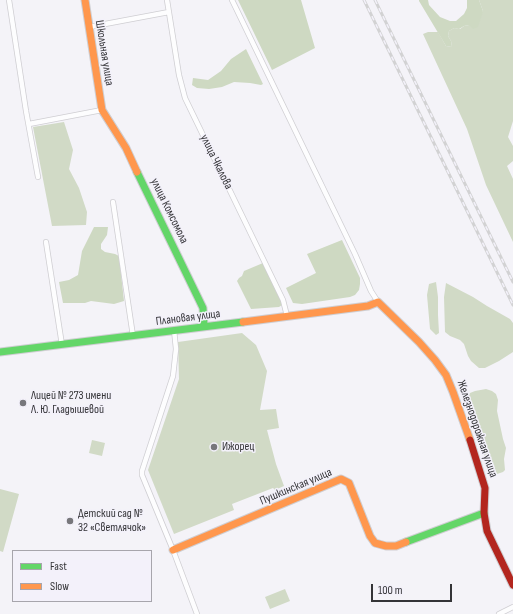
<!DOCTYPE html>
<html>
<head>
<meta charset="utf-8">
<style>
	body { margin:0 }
	#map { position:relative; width:513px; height:614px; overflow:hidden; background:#f4f3f8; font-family:"Sofia Sans Condensed",sans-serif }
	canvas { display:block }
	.legend { position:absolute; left:12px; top:550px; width:140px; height:52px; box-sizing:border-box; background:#f3f1fa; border:1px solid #a7a5ac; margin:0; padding:5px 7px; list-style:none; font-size:12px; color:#343437 }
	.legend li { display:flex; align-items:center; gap:8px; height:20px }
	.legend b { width:20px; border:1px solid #a7a5ac }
	.scale { position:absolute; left:371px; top:584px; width:81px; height:18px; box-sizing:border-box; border:2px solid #343437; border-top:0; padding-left:5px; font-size:12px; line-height:14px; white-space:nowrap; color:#343437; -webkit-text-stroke:3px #f3f1fa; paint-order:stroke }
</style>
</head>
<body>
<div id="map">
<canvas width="513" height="614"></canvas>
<ul class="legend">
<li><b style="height:5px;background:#63d668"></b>Fast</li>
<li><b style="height:5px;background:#ff974d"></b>Slow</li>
</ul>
<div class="scale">100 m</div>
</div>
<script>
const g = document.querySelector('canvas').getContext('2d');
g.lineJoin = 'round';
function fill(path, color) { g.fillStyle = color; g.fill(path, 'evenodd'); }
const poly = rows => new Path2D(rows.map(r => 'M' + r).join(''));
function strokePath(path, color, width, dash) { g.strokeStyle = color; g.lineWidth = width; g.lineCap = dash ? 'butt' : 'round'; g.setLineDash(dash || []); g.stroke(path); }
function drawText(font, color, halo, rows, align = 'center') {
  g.font = font + ' "Sofia Sans Condensed",sans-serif'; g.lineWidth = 3; g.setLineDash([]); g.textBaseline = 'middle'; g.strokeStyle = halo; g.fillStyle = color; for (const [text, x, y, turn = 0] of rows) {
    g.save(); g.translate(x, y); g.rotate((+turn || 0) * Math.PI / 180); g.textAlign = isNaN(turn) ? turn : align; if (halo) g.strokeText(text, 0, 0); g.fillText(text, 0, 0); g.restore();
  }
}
const green = poly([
	[479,0,513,0,513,121,508,137,513,146,513,161,507,166,513,179,513,242,486,185,467,129,423,34,428,32,438,32,446,46,452,47,451,41,448,36,449,31,454,28,460,29,464,26,469,25,483,11],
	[64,122,73,150,69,169,79,188,87,212,86,225,52,226,33,127],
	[436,282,438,297,438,315,439,333,436,335,430,329,427,295,429,284],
	[446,283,473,297,487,306,510,319,513,323,513,352,499,361,485,368,479,368,471,361,468,356,464,344,460,340,450,336,445,332,444,297],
	[242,333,256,345,267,371,260,410,276,409,279,428,267,430,276,464,284,486,275,490,273,488,232,504,234,510,174,534,148,470,179,379,178,342],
	[486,389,492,391,496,394,498,400,497,411,503,439,506,448,504,459,505,470,503,472,494,475,490,472,465,401,470,393,475,391],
	[92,440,105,443,102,456,89,453],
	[0,489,19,494,3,552,0,551],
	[285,589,290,601,270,609,265,597]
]);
const forest = poly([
	[238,0,301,0,315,48,272,70],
	[419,0,428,0,429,5,440,17,450,21,456,21,464,14,467,8,467,0,479,0,483,11,478,27,473,29,469,25,464,26,459,29,454,28,449,31,448,36,451,41,452,47,446,46,419,1],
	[246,49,263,84,261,85,250,83,234,82,222,87,209,89,197,88,192,85,193,78,208,80,221,71,231,59],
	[94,227,108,227,107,235,101,244,101,249,105,252,115,254,119,256,124,301,114,304,91,301,85,303,63,303,59,282,69,280,78,275,82,251],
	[342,240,360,278,360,284,359,290,355,295,350,297,302,304,293,303,286,288,316,273,307,254],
	[263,263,281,301,282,305,279,307,251,309,237,281,239,278,242,276,244,271]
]);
const street = poly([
	[9,0,26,111,38,177],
	[167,0,179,75,185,98,283,300,287,316],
	[232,0,355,254,371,291,378,302],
	[89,27,169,12],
	[29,124,102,110],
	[113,202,133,336],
	[46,242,62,345],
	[174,330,176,349,173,376,142,471,142,475,173,550,197,614],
	[499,614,513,607]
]);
const fast = poly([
	[137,172,203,308,204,326],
	[0,352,243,322],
	[406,542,484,513]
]);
const slow = poly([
	[85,0,102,110,126,148,137,172],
	[243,322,368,306,378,302,419,342,435,360,446,375,453,392,470,440],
	[173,550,341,479,349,483,370,536,375,543,386,546,396,546,406,542]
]);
const jam = poly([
	[470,440,485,488,484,513,487,531,513,585]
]);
const rail = poly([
	[364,0,513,305],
	[375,0,513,282]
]);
const markers = [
	[23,403,4,"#77777b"],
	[214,447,4,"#77777b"],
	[70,521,4,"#77777b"]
];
const streetNames = [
	["Школьная улица",104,53,81],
	["улица Чкалова",216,162,64],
	["улица Комсомола",169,211,64],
	["Плановая улица",188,318,-7],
	["Железнодорожная улица",477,429,71],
	["Пушкинская улица",296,487,-23]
];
const poiNames = [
	["Лицей № 273 имени",31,396],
	["Л. Ю. Гладышевой",31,410],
	["Ижорец",222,447],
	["Детский сад №",78,514],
	["32 «Светлячок»",78,528]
];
fill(green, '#d1dac6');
fill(forest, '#ced9c2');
strokePath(street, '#cfced2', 6);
strokePath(fast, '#cfced2', 9);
strokePath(slow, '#cfced2', 9);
strokePath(jam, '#cfced2', 9);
strokePath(street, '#fdfdfe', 4.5);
strokePath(fast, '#63d668', 7);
strokePath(slow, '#ff974d', 7);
strokePath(jam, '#b3261e', 7);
strokePath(rail, '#d2d2d3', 3);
strokePath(rail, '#f3f1fa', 1.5, [4.5]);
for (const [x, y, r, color] of markers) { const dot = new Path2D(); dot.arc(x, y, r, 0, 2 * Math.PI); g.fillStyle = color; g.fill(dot); strokePath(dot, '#f3f1fa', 1.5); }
drawText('12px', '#343437', '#f3f1fa', streetNames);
drawText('12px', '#343437', '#f3f1fa', poiNames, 'left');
</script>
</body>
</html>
